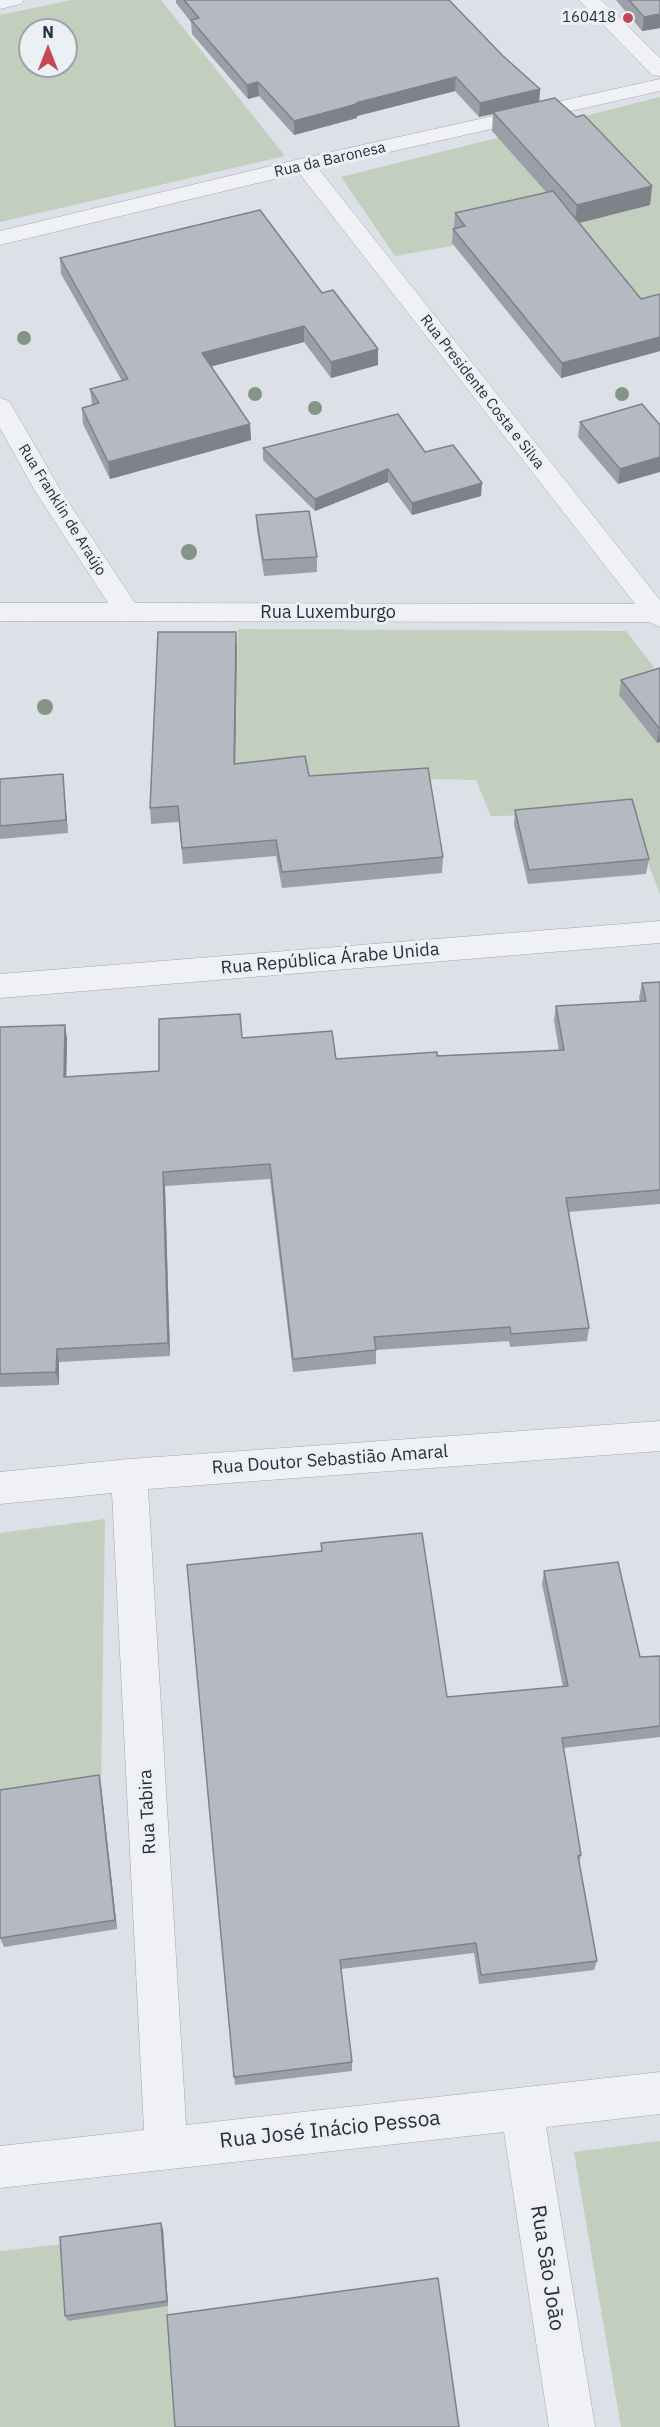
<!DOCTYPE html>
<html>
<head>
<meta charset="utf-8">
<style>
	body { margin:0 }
	#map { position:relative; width:660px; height:2427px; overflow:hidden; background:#dde0e6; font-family:"IBM Plex Sans",sans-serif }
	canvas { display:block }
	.north { position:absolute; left:18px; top:18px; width:60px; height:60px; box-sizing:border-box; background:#eceff4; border:2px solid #9da2aa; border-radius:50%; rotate:0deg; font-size:16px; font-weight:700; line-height:24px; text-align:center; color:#272e3c }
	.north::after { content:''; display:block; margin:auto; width:21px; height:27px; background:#c54856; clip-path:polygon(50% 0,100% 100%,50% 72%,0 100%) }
</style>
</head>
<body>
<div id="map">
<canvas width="660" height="2427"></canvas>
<div class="north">N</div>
</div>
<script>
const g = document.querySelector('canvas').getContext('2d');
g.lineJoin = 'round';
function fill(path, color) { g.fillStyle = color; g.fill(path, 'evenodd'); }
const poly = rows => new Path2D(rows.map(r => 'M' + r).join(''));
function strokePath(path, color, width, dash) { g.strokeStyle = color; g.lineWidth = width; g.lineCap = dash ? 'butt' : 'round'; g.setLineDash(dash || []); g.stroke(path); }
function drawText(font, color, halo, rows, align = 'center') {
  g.font = font + ' "IBM Plex Sans",sans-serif'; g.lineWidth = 6; g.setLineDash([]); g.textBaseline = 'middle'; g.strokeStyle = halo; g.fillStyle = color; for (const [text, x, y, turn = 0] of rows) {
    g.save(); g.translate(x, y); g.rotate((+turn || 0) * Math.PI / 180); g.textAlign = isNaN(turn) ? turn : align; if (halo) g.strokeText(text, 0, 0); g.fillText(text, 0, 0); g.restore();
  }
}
const green = poly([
	[71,0,161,0,285,156,0,222,0,15],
	[30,30,66,30,66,66,30,66],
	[660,97,660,297,632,305,575,224,395,256,341,177],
	[238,629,626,631,660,675,660,895,630,814,491,816,476,780,235,775],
	[105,1519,101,1785,0,1796,0,1533],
	[660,2141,660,2427,621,2427,574,2152],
	[63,2244,168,2306,177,2427,0,2427,0,2251]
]);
const minor = poly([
	[0,0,24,0,21,4,0,9,0,0],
	[579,0,601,0,660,58,660,76,652,75,579,0],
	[660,79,660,91,318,168,660,600,660,627,649,622,0,621,0,603,108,603,35,491,0,428,0,398,9,401,12,406,61,491,135,603,635,604,299,173,0,245,0,231,304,158,660,79],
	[660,921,660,943,0,998,0,974,660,921],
	[660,1421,660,1451,148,1489,186,2125,660,2072,660,2114,546,2127,595,2427,549,2427,504,2132,0,2188,0,2146,144,2130,112,1493,0,1504,0,1472,129,1459,660,1421]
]);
const trees = [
	[24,338,7],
	[255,394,7],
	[622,394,7],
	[315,408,7],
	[189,552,8],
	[45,707,8]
];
const wall = poly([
	[176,0,449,0,503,56,540,89,539,102,652,186,650,205,579,223,641,299,660,294,660,351,561,378,452,243,453,229,455,229,454,227,455,213,547,193,492,131,493,114,479,117,455,91,357,116,357,118,294,135,259,96,248,99,192,34,191,22,176,3],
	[616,0,660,0,660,28,642,31],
	[60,258,322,293,378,365,331,378,304,342,211,366,250,424,251,440,110,479,83,424,82,408,92,405,90,389,122,381,61,274],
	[642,404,618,484,578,437,580,422],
	[263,448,425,452,481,496,412,515,388,482,315,511,263,460],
	[256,515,317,557,317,572,264,576,257,530],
	[237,648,235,764,309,776,443,857,442,873,282,888,276,856,183,864,179,822,151,824,150,808],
	[660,668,660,742,657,743,619,695,621,680],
	[0,779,64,788,68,833,0,839],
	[515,810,649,859,646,874,528,884,514,825],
	[660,982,660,1204,568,1212,589,1328,587,1341,510,1347,509,1341,376,1350,376,1364,293,1372,270,1179,165,1186,170,1356,59,1362,59,1385,0,1387,0,1027,65,1025,67,1039,66,1077,159,1071,242,1038,336,1059,559,1051,554,1020,556,1006,640,1001,639,998,642,983],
	[321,1543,447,1697,563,1687,542,1584,544,1571,640,1657,660,1656,660,1737,563,1748,581,1855,579,1864,597,1961,594,1970,479,1984,474,1953,341,1969,352,2062,352,2071,235,2085,234,2077,321,1551],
	[101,1785,117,1929,4,1947,0,1938],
	[163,2229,168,2306,68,2321,65,2316]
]);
const shadedWall = poly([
	[660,14,660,28,642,31,644,17],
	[456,77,455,91,357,116,357,118,294,135,294,121,356,103],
	[258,82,259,96,248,99,247,85],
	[540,89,539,104,493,112,493,114,479,117,480,103],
	[652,186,650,205,575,224,577,205],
	[304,326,304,342,202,369,202,353],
	[660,337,660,351,561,378,562,363],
	[378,349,378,365,331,378,331,362],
	[250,424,251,440,110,479,108,462],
	[660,457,660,472,618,484,620,469],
	[388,469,388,482,315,511,315,499],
	[482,483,481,496,412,515,412,503],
	[236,632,237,648,235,780,234,764],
	[659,728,660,742,657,743],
	[63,774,64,788,68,833,66,820],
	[65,1025,67,1039,66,1091,64,1077],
	[163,1172,165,1186,170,1356,168,1343],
	[57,1349,59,1362,59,1385,56,1372],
	[99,1775,101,1785,117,1929,115,1920],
	[161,2223,163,2229,168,2306,167,2301]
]);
const building = poly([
	[184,0,449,0,503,56,540,89,480,103,456,77,356,103,357,104,294,121,258,82,247,85,191,20,199,18,184,0],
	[629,0,660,0,660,14,644,17,629,0],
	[555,98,576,117,584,115,652,186,577,205,493,112,555,98],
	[553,191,641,299,660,294,660,337,562,363,453,229,465,226,455,213,553,191],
	[260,210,322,293,333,290,378,349,331,362,304,326,202,353,250,424,108,462,82,408,99,403,90,389,128,379,60,258,260,210],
	[642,404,660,425,660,457,620,469,580,422,642,404],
	[398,414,425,452,453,445,482,483,412,503,388,469,315,499,263,448,398,414],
	[309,511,317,557,263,560,256,515,309,511],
	[158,632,236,632,234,764,305,756,309,776,428,768,443,857,282,872,276,840,182,848,178,806,150,808,158,632],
	[660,668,660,728,659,728,621,680,660,668],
	[63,774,66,820,0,826,0,779,63,774],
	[632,799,649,859,529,870,515,810,632,799],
	[660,982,660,1190,566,1198,589,1328,511,1334,510,1327,374,1337,376,1350,293,1359,270,1164,163,1172,168,1343,57,1349,56,1372,0,1374,0,1027,65,1025,64,1077,159,1071,159,1019,240,1014,242,1038,332,1031,336,1059,437,1052,437,1056,564,1050,556,1006,646,1001,642,983,660,982],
	[422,1533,447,1697,568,1686,544,1571,618,1562,640,1657,660,1656,660,1726,562,1738,581,1855,578,1856,597,1961,481,1975,476,1943,340,1960,352,2062,234,2077,187,1565,322,1551,321,1543,422,1533],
	[99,1775,115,1920,0,1938,0,1790,99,1775],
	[161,2223,167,2301,65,2316,60,2237,161,2223],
	[438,2278,459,2427,175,2427,167,2315,438,2278]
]);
const markers = [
	[628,18,6,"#c54856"]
];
const farPoinames = [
	["160418",616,18]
];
const farStreetnames = [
	["Rua da Baronesa",330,160,-13],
	["Rua Presidente Costa e Silva",482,392,52],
	["Rua Franklin de Araújo",62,510,58]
];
const streetNames = [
	["Rua Luxemburgo",328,613],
	["Rua República Árabe Unida",330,959,-5],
	["Rua Doutor Sebastião Amaral",330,1460,-4],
	["Rua Tabira",148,1812,-93]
];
const nearStreetnames = [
	["Rua José Inácio Pessoa",330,2130,-6],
	["Rua São João",547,2268,81]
];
fill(green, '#c2cfbf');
strokePath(minor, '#a3a7b0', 1);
fill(minor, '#eff1f5');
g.fillStyle = '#849485';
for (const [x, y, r] of trees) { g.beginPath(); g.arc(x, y, r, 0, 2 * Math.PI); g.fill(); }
fill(wall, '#9c9fa7');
fill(shadedWall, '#7f8288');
fill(building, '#b5b9c2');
strokePath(building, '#7f8288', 1.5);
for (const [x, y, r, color] of markers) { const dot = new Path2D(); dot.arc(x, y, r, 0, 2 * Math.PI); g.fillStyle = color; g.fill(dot); strokePath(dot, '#eceff4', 2); }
drawText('15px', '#272e3c', '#eceff4', farPoinames, 'right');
drawText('15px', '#272e3c', '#eceff4', farStreetnames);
drawText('18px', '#272e3c', '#eceff4', streetNames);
drawText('21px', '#272e3c', '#eceff4', nearStreetnames);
</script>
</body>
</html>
